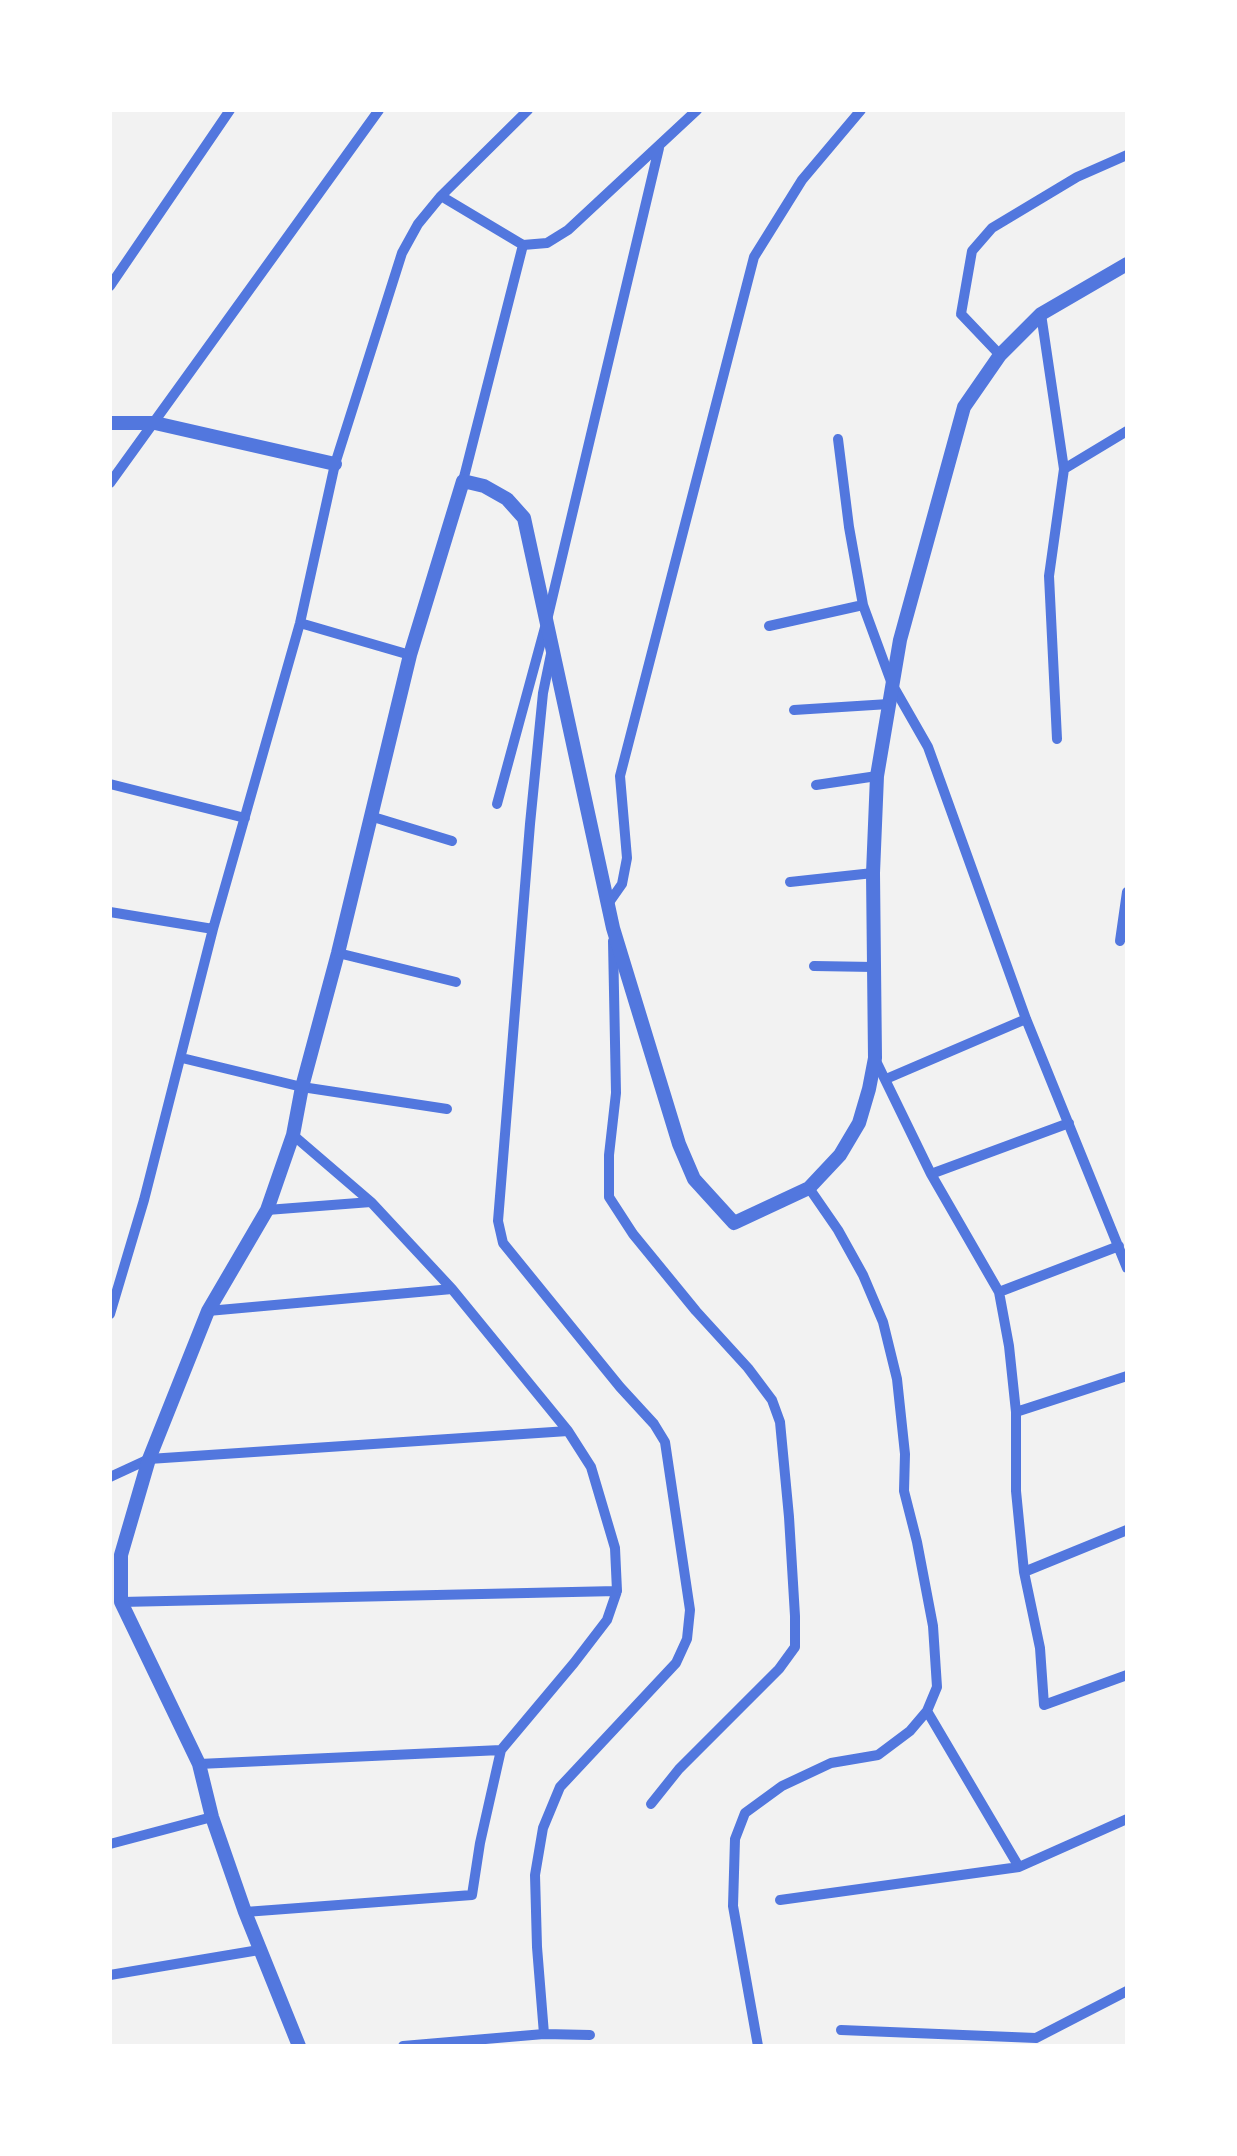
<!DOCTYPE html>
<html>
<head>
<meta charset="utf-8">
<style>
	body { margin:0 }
	#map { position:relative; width:1237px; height:2156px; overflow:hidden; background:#f2f2f2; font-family:"Archivo Narrow",sans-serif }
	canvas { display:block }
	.frame { position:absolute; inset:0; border:112px solid #fff; pointer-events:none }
</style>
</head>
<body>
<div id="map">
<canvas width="1237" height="2156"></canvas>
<div class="frame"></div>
</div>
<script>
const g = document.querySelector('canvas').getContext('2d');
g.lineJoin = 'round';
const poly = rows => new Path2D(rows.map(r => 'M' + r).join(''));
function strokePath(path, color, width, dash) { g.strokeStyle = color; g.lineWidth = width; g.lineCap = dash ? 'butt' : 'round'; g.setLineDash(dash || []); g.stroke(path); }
const minor = poly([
	[441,196,523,245,547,243,568,230,697,110],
	[110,286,230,110],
	[1041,314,1064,469,1049,576,1057,739],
	[1000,355,961,314,972,251,992,228,1077,177,1127,155],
	[838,439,849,527,863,605,892,684,928,747,1026,1019,1127,1268],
	[1064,469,1127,431],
	[463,481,523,245],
	[110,483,379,110],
	[300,623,410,655],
	[769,626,863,605],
	[794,710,889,704],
	[110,784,245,818],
	[816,785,877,776],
	[497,804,547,620,659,148],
	[370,816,452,841],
	[790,882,873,873],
	[608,904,622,884,627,858,620,776,754,257,802,180,861,110],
	[110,912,213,929],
	[613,941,616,1093,609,1155,609,1197,633,1234,696,1311,748,1368,772,1400,780,1422,789,1517,795,1616,795,1647,779,1669,679,1769,651,1804],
	[1120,941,1127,892],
	[338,953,456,982],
	[814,966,874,967],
	[182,1058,302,1087,447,1109],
	[875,1059,931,1174,999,1292,1009,1346,1016,1412,1016,1491,1024,1572,1040,1648,1044,1705,1127,1675],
	[886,1079,1026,1019],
	[931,1174,1069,1123],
	[267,1210,371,1202],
	[999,1292,1119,1246],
	[208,1311,452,1289],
	[110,1314,144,1200,213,929,300,623,335,464,402,253,418,224,441,196,528,110],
	[1016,1412,1127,1376],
	[110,1477,149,1459,568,1431],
	[1024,1572,1127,1530],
	[121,1602,617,1591],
	[927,1711,1019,1867],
	[199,1764,501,1750],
	[110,1844,212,1817],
	[780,1900,1019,1867,1127,1819],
	[245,1912,472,1895,480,1843,501,1750,574,1663,607,1620,617,1591,615,1548,591,1467,568,1431,452,1289,371,1202,293,1135],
	[110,1975,259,1950],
	[841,2030,1036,2038,1127,1991],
	[544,2034,537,1947,535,1875,543,1828,560,1787,676,1663,687,1639,690,1610,665,1442,654,1424,620,1387,503,1243,498,1221,530,824,543,693,551,654],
	[403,2046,544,2034,590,2035],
	[758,2046,733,1906,735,1839,745,1813,782,1786,831,1763,878,1755,910,1731,927,1711,937,1687,933,1626,917,1542,904,1491,905,1454,897,1379,883,1322,863,1275,838,1230,809,1188]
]);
const tertiary = poly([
	[110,423,155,423,335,464],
	[299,2046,245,1912,212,1817,199,1764,121,1602,121,1555,149,1459,208,1311,267,1210,293,1135,302,1087,338,953,410,655,463,481,484,486,507,499,524,518,613,928,679,1144,694,1179,734,1223,809,1188,840,1155,859,1123,869,1089,875,1058,873,873,877,776,900,640,964,407,1000,355,1041,314,1127,264]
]);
strokePath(minor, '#5277de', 10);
strokePath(tertiary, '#5277de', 14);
</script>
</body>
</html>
